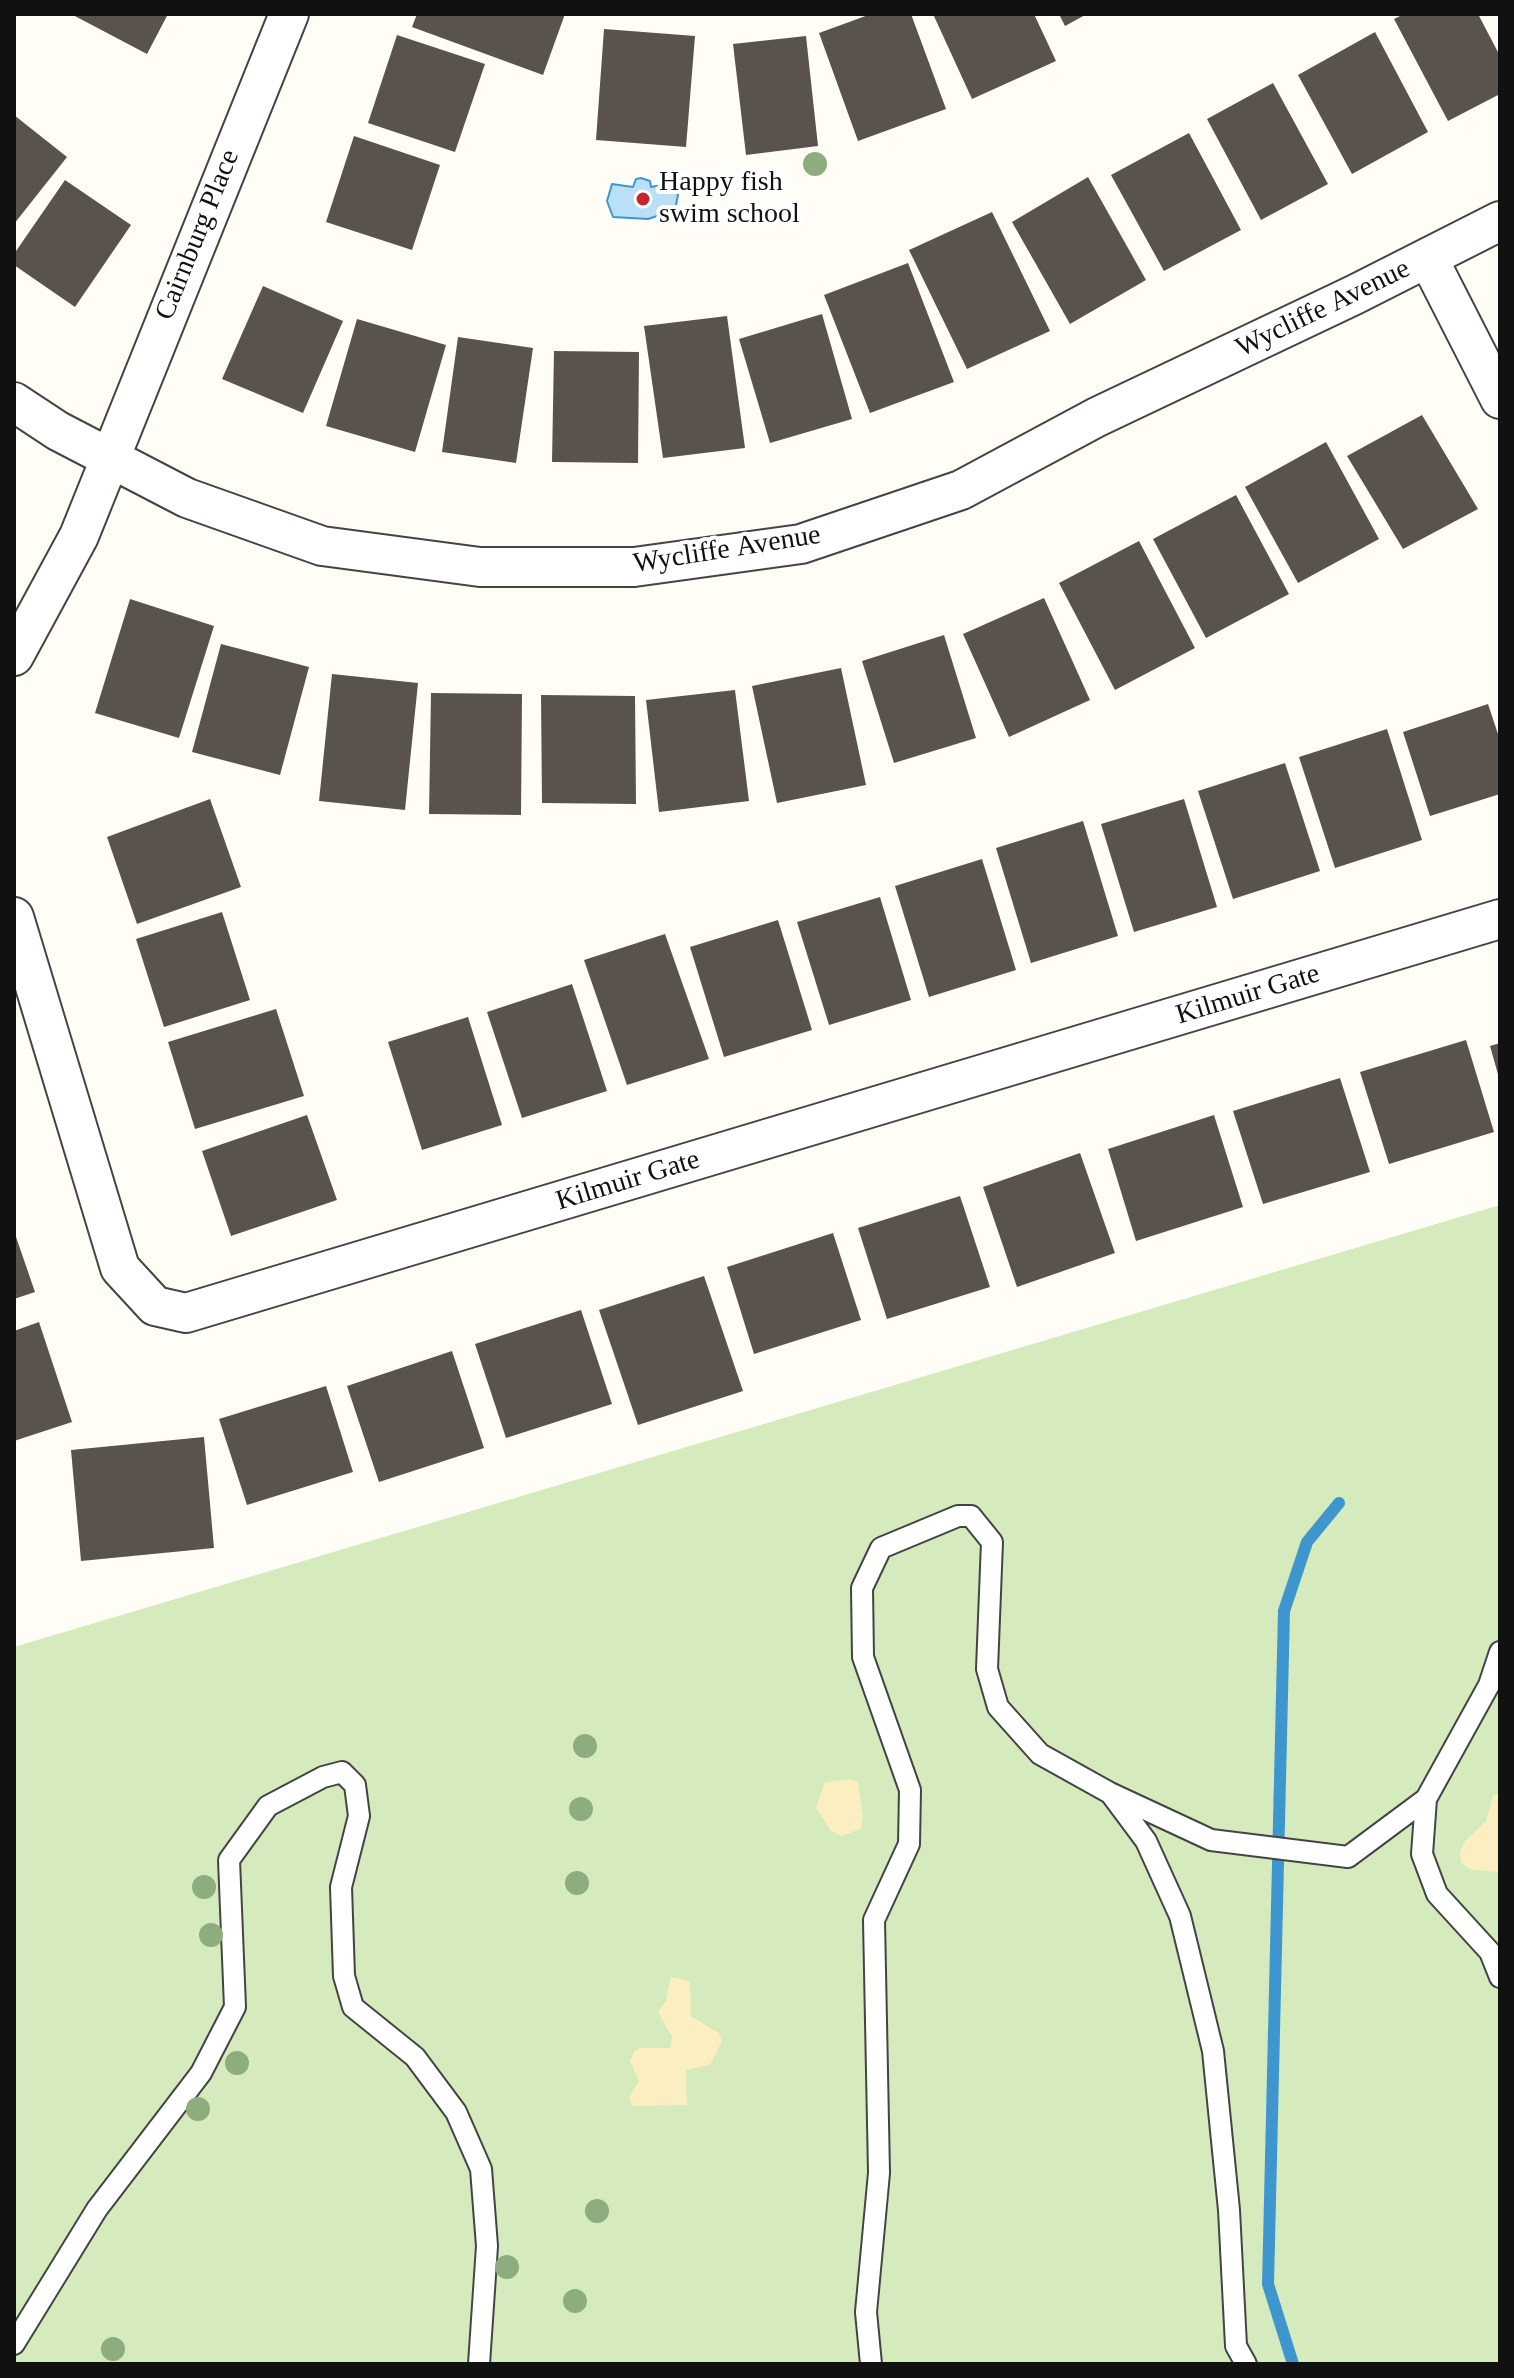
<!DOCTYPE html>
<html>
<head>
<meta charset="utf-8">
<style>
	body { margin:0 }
	#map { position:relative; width:1514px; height:2378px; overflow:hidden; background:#fffdf5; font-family:Georgia,serif }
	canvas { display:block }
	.frame { position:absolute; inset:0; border:16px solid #111; pointer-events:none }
</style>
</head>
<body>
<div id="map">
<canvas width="1514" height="2378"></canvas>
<div class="frame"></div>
</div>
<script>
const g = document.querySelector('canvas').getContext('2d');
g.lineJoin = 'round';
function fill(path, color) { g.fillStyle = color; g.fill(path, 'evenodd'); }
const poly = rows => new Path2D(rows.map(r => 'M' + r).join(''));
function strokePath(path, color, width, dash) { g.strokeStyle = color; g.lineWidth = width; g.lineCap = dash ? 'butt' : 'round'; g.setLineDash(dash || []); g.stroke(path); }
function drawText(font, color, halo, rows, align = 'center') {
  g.font = font + ' Georgia,serif'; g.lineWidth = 8; g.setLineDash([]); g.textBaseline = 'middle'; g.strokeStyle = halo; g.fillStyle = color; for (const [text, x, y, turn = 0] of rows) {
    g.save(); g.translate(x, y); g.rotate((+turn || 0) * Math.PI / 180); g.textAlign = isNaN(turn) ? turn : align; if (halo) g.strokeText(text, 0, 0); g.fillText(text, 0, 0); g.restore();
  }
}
const green = poly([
	[1500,1205,1500,2364,14,2364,14,1647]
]);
const sand = poly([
	[851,1779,858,1783,863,1818,861,1829,841,1836,831,1831,816,1808,825,1782],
	[1500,1794,1500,1872,1472,1870,1461,1863,1460,1852,1465,1841,1486,1821,1493,1795],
	[671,1977,690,1981,691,2016,719,2033,722,2041,710,2065,686,2070,687,2105,633,2106,629,2098,639,2081,630,2061,634,2052,640,2048,670,2048,672,2037,658,2012,666,2000]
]);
const water = poly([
	[641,178,650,181,651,187,667,184,673,187,678,195,675,210,648,219,613,217,607,201,612,184,633,187,636,179,641,178]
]);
const stream = poly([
	[1293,2364,1268,2284,1284,1611,1307,1542,1339,1503]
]);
const building = poly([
	[71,14,168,14,147,54],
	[417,14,565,14,543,75,412,27],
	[871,14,911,14,946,109,858,141,819,33],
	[933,14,1034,14,1056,61,972,99],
	[1059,14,1087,14,1065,26],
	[1404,14,1478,14,1500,56,1500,94,1448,121,1394,19],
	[604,29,695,36,686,147,596,140],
	[1375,32,1428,132,1352,174,1298,75],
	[397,35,485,64,455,152,368,123],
	[806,36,818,146,746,155,733,44],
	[1273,83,1328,184,1261,220,1207,119],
	[14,115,67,157,14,224],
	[1189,133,1241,230,1164,271,1111,175],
	[354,136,440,165,412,250,326,222],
	[1088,177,1146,280,1070,324,1012,222],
	[65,180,131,225,75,307,14,265,14,254],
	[992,212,1050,331,967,369,909,250],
	[908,263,954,382,870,413,824,295],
	[263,286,343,321,303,413,222,379],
	[822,314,852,419,770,443,739,339],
	[727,316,745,448,663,458,644,326],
	[357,319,446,345,415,452,326,426],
	[458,337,533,348,516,463,442,452],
	[554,351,639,352,638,463,552,462],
	[1422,415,1478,509,1403,549,1347,456],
	[1326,442,1379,539,1298,583,1245,487],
	[1236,495,1289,594,1206,638,1153,539],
	[1139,541,1195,648,1115,690,1059,583],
	[1044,598,1090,700,1009,737,963,634],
	[130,599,214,626,179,738,95,713],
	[944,635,976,738,894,763,862,661],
	[221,644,309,667,280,775,192,752],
	[841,668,866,785,777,803,752,686],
	[332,674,418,683,405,810,319,801],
	[735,690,749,801,659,812,646,700],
	[431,693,522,694,521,815,429,814],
	[541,695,635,696,636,804,542,803],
	[1488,704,1500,740,1500,794,1430,816,1403,732],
	[1387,729,1422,840,1335,868,1299,757],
	[1285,763,1320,871,1233,899,1198,791],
	[210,799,241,887,137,924,107,837],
	[1184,799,1217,907,1134,932,1101,824],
	[1083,821,1118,936,1031,963,996,848],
	[982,859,1016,970,929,997,895,886],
	[880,897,911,1000,829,1025,797,922],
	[222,912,250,1000,164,1027,136,939],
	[778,920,812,1030,724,1057,690,947],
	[665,934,709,1059,627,1085,584,960],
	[572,984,607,1091,522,1118,487,1012],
	[276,1009,304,1096,195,1129,168,1042],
	[468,1017,502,1125,422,1150,388,1042],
	[1466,1040,1494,1132,1389,1164,1360,1072],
	[1500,1043,1500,1078,1499,1078,1490,1046],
	[1340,1078,1370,1172,1263,1204,1233,1111],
	[307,1115,337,1200,231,1236,202,1151],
	[1214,1115,1243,1207,1136,1241,1108,1149],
	[1080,1153,1115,1253,1017,1287,983,1187],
	[960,1196,990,1287,887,1319,858,1228],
	[14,1231,35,1292,14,1299],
	[833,1233,861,1320,754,1354,727,1267],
	[704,1276,743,1391,638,1425,599,1310],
	[581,1310,612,1404,506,1438,475,1344],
	[39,1322,72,1422,14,1441,14,1331],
	[452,1351,484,1448,379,1482,347,1386],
	[326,1386,353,1472,247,1505,219,1419],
	[204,1437,214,1548,81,1561,71,1450]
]);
const service = poly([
	[1500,1652,1489,1685,1426,1799,1422,1854,1437,1894,1490,1952,1500,1977],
	[1111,1794,1146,1841,1180,1916,1213,2051,1229,2210,1236,2346,1246,2364],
	[14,2344,97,2209,201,2073,235,2007,229,1860,268,1806,323,1777,342,1772,355,1785,359,1816,341,1887,344,1976,353,2007,415,2057,456,2112,481,2169,487,2246,479,2364],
	[871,2364,866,2312,879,2173,874,1920,909,1844,910,1790,863,1657,862,1588,881,1548,958,1516,971,1516,992,1542,987,1669,998,1707,1040,1754,1110,1793,1211,1840,1348,1857,1426,1799]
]);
const minor = poly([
	[1428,258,1500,399],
	[14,402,58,431,187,498,322,546,480,567,634,567,801,544,961,490,1097,417,1354,295,1500,221],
	[14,656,79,536,289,14],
	[14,917,120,1268,155,1306,186,1313,1500,919]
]);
const trees = [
	[815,164],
	[585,1746],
	[581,1809],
	[577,1883],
	[204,1887],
	[211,1935],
	[237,2063],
	[198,2109],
	[597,2211],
	[507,2267],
	[575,2301],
	[113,2349]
];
const markers = [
	[643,199,8,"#c4262e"]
];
const poiNames = [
	["Happy fish",659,183],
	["swim school",659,215]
];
const streetNames = [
	["Cairnburg Place",198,235,-68],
	["Wycliffe Avenue",1323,309,-26],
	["Wycliffe Avenue",727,550,-9],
	["Kilmuir Gate",1248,995,-17],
	["Kilmuir Gate",628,1181,-17]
];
fill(green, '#d5ebbd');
fill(sand, '#fbeec1');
fill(water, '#b9e0f7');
strokePath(water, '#3f96cf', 2);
strokePath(stream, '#3f96cf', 12);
fill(building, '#5a524d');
strokePath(service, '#444', 24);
strokePath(minor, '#444', 42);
strokePath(service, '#fff', 20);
strokePath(minor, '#fff', 38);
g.fillStyle = '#8dad7f';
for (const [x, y] of trees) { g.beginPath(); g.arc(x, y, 12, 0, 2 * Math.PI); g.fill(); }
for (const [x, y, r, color] of markers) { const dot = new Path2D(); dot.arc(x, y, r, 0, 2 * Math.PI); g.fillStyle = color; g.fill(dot); strokePath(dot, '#fff', 3); }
drawText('28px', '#111', '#fff', poiNames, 'left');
drawText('28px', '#111', '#fff', streetNames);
</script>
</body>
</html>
